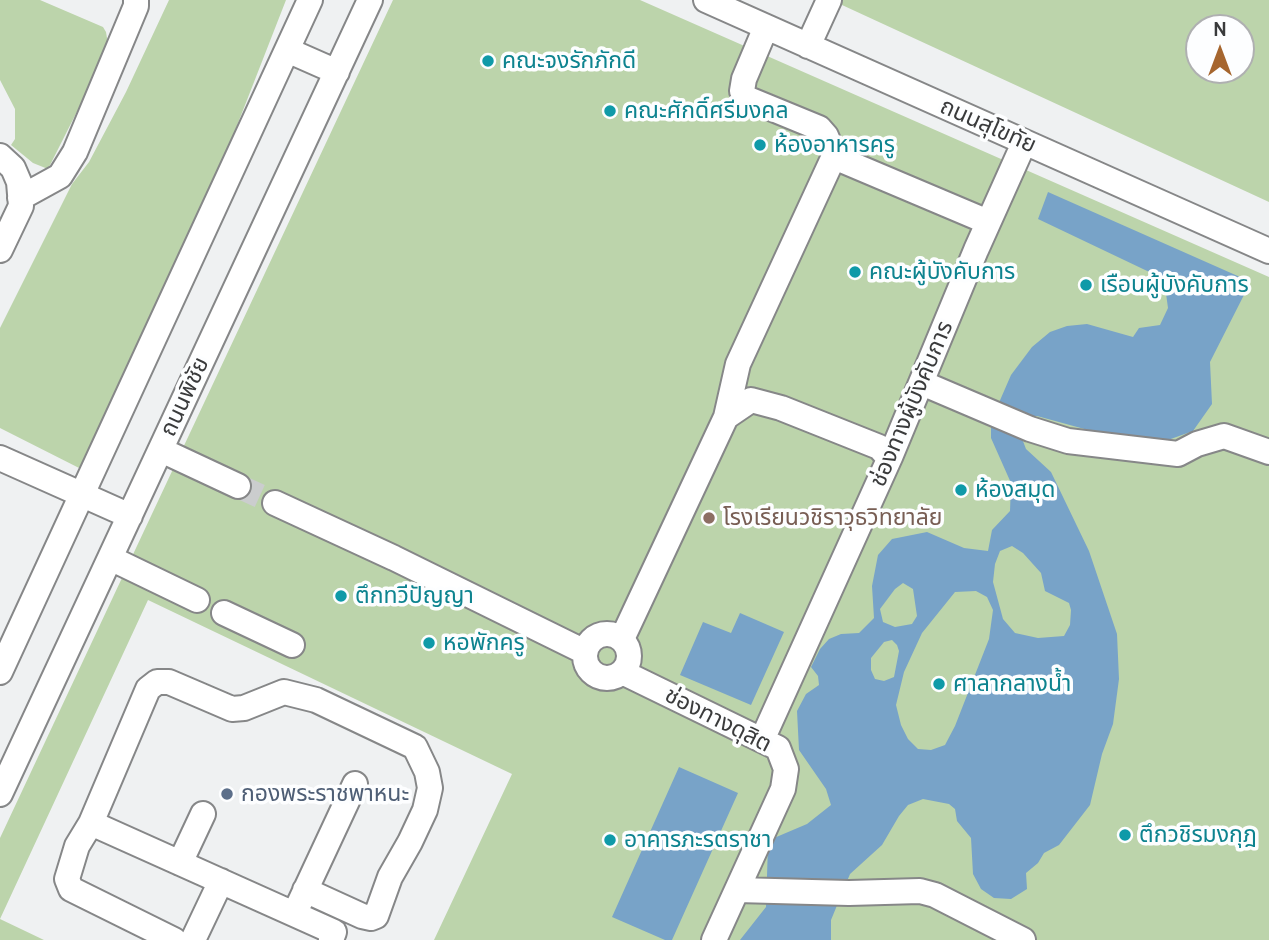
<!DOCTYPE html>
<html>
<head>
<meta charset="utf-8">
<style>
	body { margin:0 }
	#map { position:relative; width:1269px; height:940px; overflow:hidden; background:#eff1f2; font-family:Cabin,sans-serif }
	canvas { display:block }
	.north { position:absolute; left:1185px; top:14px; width:70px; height:70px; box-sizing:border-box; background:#fdfeff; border:2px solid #afb0b1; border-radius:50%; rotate:0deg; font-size:19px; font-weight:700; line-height:28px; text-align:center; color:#3a3b3c }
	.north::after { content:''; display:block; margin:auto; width:24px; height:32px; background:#a6662f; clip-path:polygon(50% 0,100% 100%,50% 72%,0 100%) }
</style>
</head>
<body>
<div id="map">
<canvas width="1269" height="940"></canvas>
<div class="north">N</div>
</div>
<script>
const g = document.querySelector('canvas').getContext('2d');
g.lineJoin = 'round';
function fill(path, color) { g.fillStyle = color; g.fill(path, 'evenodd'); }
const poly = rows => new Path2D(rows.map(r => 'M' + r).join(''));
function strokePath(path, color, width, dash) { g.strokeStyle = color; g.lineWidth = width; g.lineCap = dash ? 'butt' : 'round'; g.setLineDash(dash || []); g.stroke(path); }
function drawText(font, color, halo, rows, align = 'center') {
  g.font = font + ' Cabin,"Noto Sans Thai",sans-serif'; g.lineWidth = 7; g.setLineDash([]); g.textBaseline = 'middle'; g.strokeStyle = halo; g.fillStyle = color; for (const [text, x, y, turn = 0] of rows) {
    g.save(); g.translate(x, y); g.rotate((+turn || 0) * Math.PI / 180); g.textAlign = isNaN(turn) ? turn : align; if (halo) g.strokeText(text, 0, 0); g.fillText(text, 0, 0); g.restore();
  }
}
const green = poly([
	[0,0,40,0,103,27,106,32,108,44,102,62,48,169,33,163,11,145,15,139,15,109,0,80],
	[169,0,286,0,199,223,87,472,0,428,0,328,72,184,89,162,126,92],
	[393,0,640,0,1269,277,1269,940,434,940,512,774,148,600,0,919,44,940,0,940,0,838],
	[841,0,1269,0,1269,202,842,5],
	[1199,28,1241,28,1241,70,1199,70]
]);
const water = poly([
	[1048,192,1240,277,1248,287,1210,362,1212,404,1193,431,1168,440,1110,436,1037,416,1025,417,1021,436,1026,449,1051,472,1089,551,1117,634,1119,679,1113,724,1102,754,1090,805,1059,845,1044,853,1038,863,1026,873,1027,889,1011,899,994,898,981,889,973,874,971,838,957,821,955,809,949,804,923,799,908,805,899,816,882,845,850,874,831,920,831,940,740,940,766,907,768,845,774,838,807,824,831,805,826,789,799,750,797,711,806,694,819,685,818,676,811,667,820,649,829,639,841,634,859,633,874,618,872,586,878,555,892,539,927,532,964,548,988,551,992,530,1010,511,1011,483,991,438,991,421,1011,375,1032,347,1050,332,1067,326,1087,324,1133,337,1139,328,1160,325,1168,308,1164,279,1038,219],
	[1012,546,1023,553,1041,573,1045,591,1069,603,1071,610,1070,625,1064,636,1038,638,1015,633,1003,619,993,582,995,564,1000,551],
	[903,583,913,589,917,616,912,624,895,627,883,622,880,609,895,589],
	[976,591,987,597,993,610,989,639,955,726,945,745,931,750,918,749,908,739,901,725,896,705,904,672,922,633,955,592],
	[892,640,897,645,899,651,894,677,884,681,875,679,871,670,871,658,884,642],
	[740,613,784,632,751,705,680,675,703,622,731,633],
	[679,767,738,793,672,940,665,940,612,917]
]);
const minorTunnel = poly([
	[238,486,275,503]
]);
const minor = poly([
	[706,0,1269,251],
	[766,27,744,79,742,91,746,98,819,128,826,136,832,150,839,159,988,222],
	[808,46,829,0],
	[287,50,337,72],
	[0,156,13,168,19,182,21,206,0,250],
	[20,198,60,176,75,152,136,6,136,0],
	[922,383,1030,429,1068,441,1178,454,1197,444,1224,436,1269,452],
	[726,417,738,364,835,154],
	[161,450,238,486],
	[0,458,130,516],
	[275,503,394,558,585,652],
	[110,558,197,600],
	[224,613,292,645],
	'585 656a22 22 0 1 1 44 0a22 22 0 1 1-44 0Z',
	[622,639,726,417,751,400,781,408,879,447,889,458],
	[0,672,310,0],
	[622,672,778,748,786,769,783,789,714,940],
	[762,740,891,455,976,250,1024,143],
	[0,794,370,0],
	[91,823,334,932,331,940],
	[180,863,203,814],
	[737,890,849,893,920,891,935,895,1023,940],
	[299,904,355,784],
	[174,940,71,889,67,879,77,846,91,823,148,689,157,682,169,682,232,709,244,708,284,692,316,700,415,747,427,772,430,788,425,810,410,842,390,877,376,916,371,918,362,916,305,890],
	[193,940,221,881]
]);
const markers = [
	[488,61,7,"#0f9aa8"],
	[610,111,7,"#0f9aa8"],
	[760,145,7,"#0f9aa8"],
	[855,272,7,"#0f9aa8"],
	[1086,285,7,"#0f9aa8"],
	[961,490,7,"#0f9aa8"],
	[709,518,7,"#8d6e63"],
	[341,596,7,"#0f9aa8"],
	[429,643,7,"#0f9aa8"],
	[939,684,7,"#0f9aa8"],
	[227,794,7,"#5c6f8a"],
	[1125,835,7,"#0f9aa8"],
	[610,840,7,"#0f9aa8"]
];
const cultureNames = [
	["คณะจงรักภักดี",502,61],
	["คณะศักดิ์ศรีมงคล",624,111],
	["ห้องอาหารครู",774,145],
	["คณะผู้บังคับการ",869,272],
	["เรือนผู้บังคับการ",1100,285],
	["ห้องสมุด",975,490],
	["ตึกทวีปัญญา",355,596],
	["หอพักครู",443,643],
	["ศาลากลางน้ำ",953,684],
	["ตึกวชิรมงกุฎ",1139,835],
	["อาคารภะรตราชา",624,840]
];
const streetNames = [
	["ถนนสุโขทัย",988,126,24],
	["ถนนพิชัย",185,397,-65],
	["ช่องทางผู้บังคับการ",912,404,-67],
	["ช่องทางดุสิต",718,720,27]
];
const educationNames = [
	["โรงเรียนวชิราวุธวิทยาลัย",723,518]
];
const serviceNames = [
	["กองพระราชพาหนะ",241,794]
];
fill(green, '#bcd4ab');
fill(water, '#78a3c8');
strokePath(minorTunnel, '#cbcdce', 24, [24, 12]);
strokePath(minor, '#868788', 28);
strokePath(minor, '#fff', 24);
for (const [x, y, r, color] of markers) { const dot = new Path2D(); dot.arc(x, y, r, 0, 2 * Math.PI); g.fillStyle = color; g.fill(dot); strokePath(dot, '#fdfeff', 2.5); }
drawText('23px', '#0d838f', '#fdfeff', cultureNames, 'left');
drawText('23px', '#3a3b3c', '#fdfeff', streetNames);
drawText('23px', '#785e54', '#fdfeff', educationNames, 'left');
drawText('23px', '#4e5e75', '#fdfeff', serviceNames, 'left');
</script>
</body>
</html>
